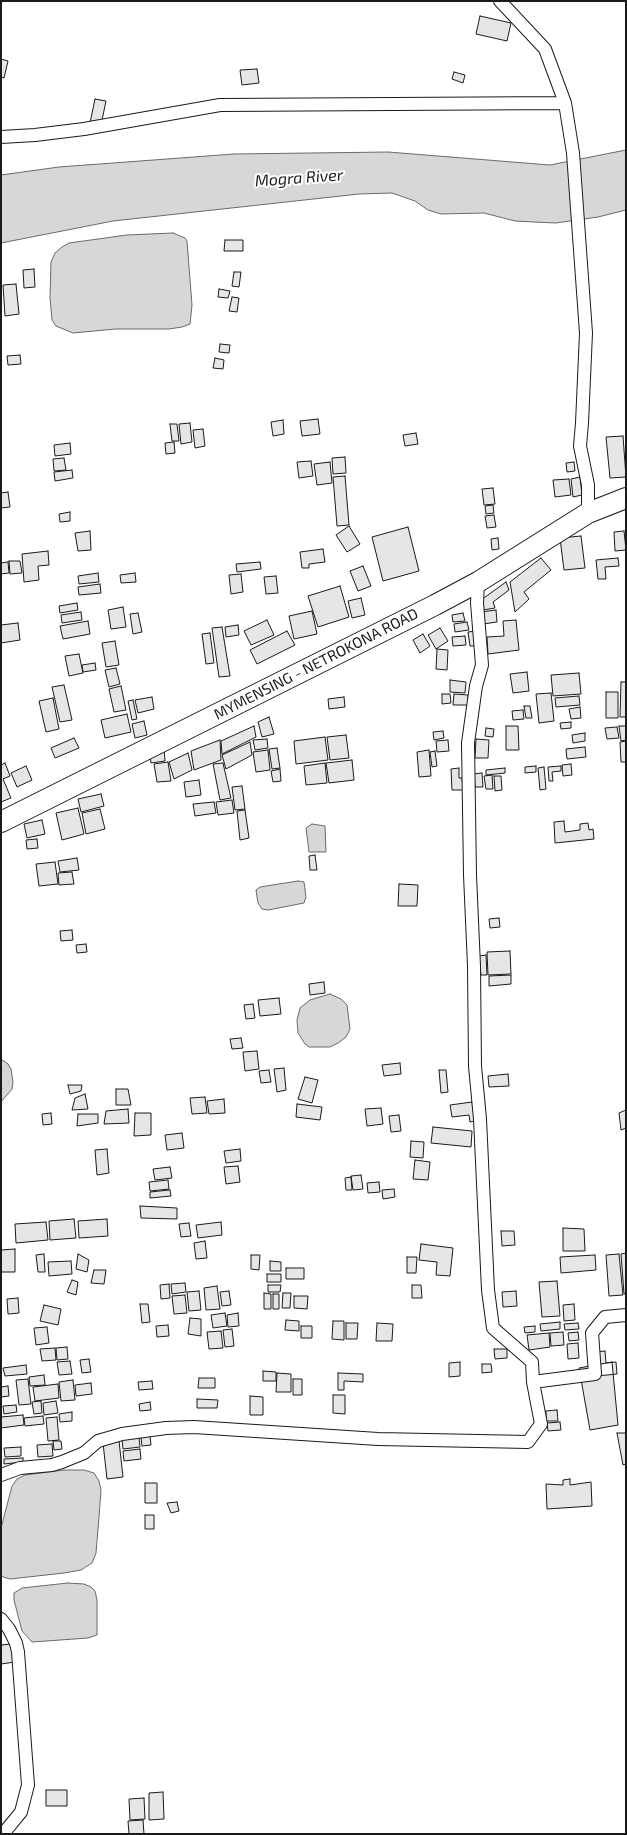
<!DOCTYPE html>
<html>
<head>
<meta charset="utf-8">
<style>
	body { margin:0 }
	#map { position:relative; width:627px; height:1835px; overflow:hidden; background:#fff; font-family:"Exo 2",sans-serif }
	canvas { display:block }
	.frame { position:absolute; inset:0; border:2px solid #1a1a1a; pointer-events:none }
</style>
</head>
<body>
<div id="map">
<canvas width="627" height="1835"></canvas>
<div class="frame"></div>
</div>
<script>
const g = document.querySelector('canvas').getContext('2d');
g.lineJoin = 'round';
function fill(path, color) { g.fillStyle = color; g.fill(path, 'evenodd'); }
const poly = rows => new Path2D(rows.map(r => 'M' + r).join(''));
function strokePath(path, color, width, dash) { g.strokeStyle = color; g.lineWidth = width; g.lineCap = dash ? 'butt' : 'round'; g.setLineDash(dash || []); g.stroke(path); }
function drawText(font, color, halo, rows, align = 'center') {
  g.font = font + ' "Exo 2",sans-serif'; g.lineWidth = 4; g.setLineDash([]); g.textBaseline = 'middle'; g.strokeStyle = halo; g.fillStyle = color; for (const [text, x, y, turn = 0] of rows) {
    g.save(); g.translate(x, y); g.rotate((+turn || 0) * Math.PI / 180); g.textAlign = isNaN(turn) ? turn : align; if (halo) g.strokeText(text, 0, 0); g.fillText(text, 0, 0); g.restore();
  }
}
const water = poly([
	[626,150,626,210,598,217,556,223,534,222,515,221,484,213,441,214,428,210,415,201,392,193,359,194,113,221,1,243,1,175,59,167,234,154,388,152,550,165,626,150],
	[173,233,185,238,187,241,192,305,190,324,182,327,169,329,116,329,73,333,56,326,52,320,50,298,51,262,55,253,62,247,69,243,127,235,173,233],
	[312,824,325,826,326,852,309,852,306,828,312,824],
	[298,881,304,882,306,897,304,903,268,910,262,909,258,903,256,890,260,887,298,881],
	[330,994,341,999,347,1005,350,1029,346,1037,338,1043,330,1047,309,1047,305,1044,298,1033,297,1020,300,1008,310,1000,330,994],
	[1,1059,8,1064,11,1069,13,1082,12,1089,1,1102,1,1059],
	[64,1470,84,1470,94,1473,99,1481,101,1490,99,1517,96,1553,92,1563,81,1570,64,1573,10,1579,3,1577,1,1575,1,1528,12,1486,17,1479,25,1475,64,1470],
	[68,1583,84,1584,91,1587,95,1591,97,1600,97,1635,88,1638,32,1642,22,1631,14,1600,14,1593,22,1588,68,1583]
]);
const building = poly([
	[480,16,511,23,507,41,476,34,480,16],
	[1,59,8,61,4,78,1,77,1,59],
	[257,69,259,83,242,85,240,70,257,69],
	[454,72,465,75,463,83,452,79,454,72],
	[95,99,106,101,101,125,90,123,95,99],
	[225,240,243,240,243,251,224,251,225,240],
	[34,269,35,287,24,288,23,270,34,269],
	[234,272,241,272,239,287,232,286,234,272],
	[16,284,19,314,5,316,3,285,16,284],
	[219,289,230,291,228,298,218,297,219,289],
	[232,297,239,298,237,312,229,311,232,297],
	[220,344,230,345,229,353,219,352,220,344],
	[20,355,21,364,8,365,7,356,20,355],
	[215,358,224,360,223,369,213,368,215,358],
	[318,419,320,434,302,436,300,421,318,419],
	[283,420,284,434,273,436,271,422,283,420],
	[190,423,192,442,181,444,179,424,190,423],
	[170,424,177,424,179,441,172,441,170,424],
	[203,429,205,446,195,448,193,430,203,429],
	[416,433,418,444,405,446,403,435,416,433],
	[623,436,626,477,610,478,606,437,623,436],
	[174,442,175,453,166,454,165,443,174,442],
	[70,443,71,454,55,456,54,445,70,443],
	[345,457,346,473,333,474,332,458,345,457],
	[64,458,66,470,54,471,53,459,64,458],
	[311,461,313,476,299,478,297,462,311,461],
	[330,462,332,483,317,485,314,464,330,462],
	[574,462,575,471,567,472,566,463,574,462],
	[72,470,73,478,55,481,54,472,72,470],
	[345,476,349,525,337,526,333,477,345,476],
	[580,477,582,495,573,497,571,479,580,477],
	[569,479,571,495,555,497,553,480,569,479],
	[493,488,495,504,484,505,482,489,493,488],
	[8,492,10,507,1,508,1,493,8,492],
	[493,505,494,513,486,514,485,506,493,505],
	[70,512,70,521,60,522,59,514,70,512],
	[494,515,496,527,487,528,485,516,494,515],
	[349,526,360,544,347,552,336,535,349,526],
	[408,527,419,571,383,581,372,537,408,527],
	[90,531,91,550,78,551,75,533,90,531],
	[624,531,626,550,615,551,614,532,624,531],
	[581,536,585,568,564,570,560,538,581,536],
	[498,538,499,549,492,550,491,539,498,538],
	[323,549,325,562,309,564,309,568,302,568,300,552,323,549],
	[48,551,49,565,38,566,39,580,24,582,22,554,48,551],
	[541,558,551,570,524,592,529,599,515,612,510,582,541,558],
	[618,558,619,566,605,567,606,579,598,579,596,560,618,558],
	[9,561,20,561,22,573,10,574,9,561],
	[8,562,9,573,1,574,1,563,8,562],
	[260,562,261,569,237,572,236,564,260,562],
	[363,566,371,586,358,591,350,571,363,566],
	[98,573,99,582,79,584,78,576,98,573],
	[135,573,136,582,121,583,120,575,135,573],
	[241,574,243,592,231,594,229,575,241,574],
	[276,576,278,593,266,594,264,577,276,576],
	[506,582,509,590,493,602,495,608,483,610,481,600,506,582],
	[100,584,101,593,79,595,78,587,100,584],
	[340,586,349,617,318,627,308,596,340,586],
	[361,598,365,615,352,618,348,601,361,598],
	[77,603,78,610,60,613,59,606,77,603],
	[123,607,126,627,111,629,108,610,123,607],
	[496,610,497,622,483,624,481,612,496,610],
	[312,611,317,634,294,639,289,616,312,611],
	[81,612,82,620,62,623,61,615,81,612],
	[138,613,142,632,133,634,130,614,138,613],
	[463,613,465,621,453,622,452,615,463,613],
	[267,620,274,635,251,645,244,631,267,620],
	[516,620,519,650,488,654,487,637,504,636,503,621,516,620],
	[88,621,90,634,63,639,60,626,88,621],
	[467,622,469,630,455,632,454,624,467,622],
	[18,623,20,640,1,643,1,625,18,623],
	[238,625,239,635,226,637,225,627,238,625],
	[222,627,230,676,219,677,212,628,222,627],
	[440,628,448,641,436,649,428,635,440,628],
	[287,631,295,645,257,664,250,650,287,631],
	[476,631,478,646,470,646,468,632,476,631],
	[210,633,214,663,206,664,202,634,210,633],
	[423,634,430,646,420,653,413,640,423,634],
	[465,636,466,645,453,646,452,637,465,636],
	[115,641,119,665,106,667,102,643,115,641],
	[437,649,448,650,447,670,436,669,437,649],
	[79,654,83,673,69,676,65,656,79,654],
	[95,663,96,670,83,672,82,665,95,663],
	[116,668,120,684,109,687,105,670,116,668],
	[527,672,529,691,513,693,510,674,527,672],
	[579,673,581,694,553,696,551,675,579,673],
	[450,680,466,682,465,693,450,692,450,680],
	[621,682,626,682,626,717,620,717,621,682],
	[64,685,72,720,60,722,52,687,64,685],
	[121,686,126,710,114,712,109,689,121,686],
	[606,692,618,692,618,718,606,718,606,692],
	[551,693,554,721,539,723,536,694,551,693],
	[442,694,450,694,451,703,442,704,442,694],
	[454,694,468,695,468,705,453,705,454,694],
	[579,696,580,705,556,707,555,698,579,696],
	[152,697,154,709,138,713,135,700,152,697],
	[344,697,345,707,329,709,328,699,344,697],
	[53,698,59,729,46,732,39,701,53,698],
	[133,700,137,719,132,720,128,701,133,700],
	[524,706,530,706,532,718,526,718,524,706],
	[580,707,581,718,571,719,569,709,580,707],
	[523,710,524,719,513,720,512,711,523,710],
	[127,714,131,732,105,738,101,720,127,714],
	[269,717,274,734,262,737,258,722,269,717],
	[144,721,147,735,135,738,132,724,144,721],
	[571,722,571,728,561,729,560,723,571,722],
	[254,726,256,737,222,754,221,741,254,726],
	[506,726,518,726,519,750,506,750,506,726],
	[619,726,626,726,626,740,621,741,619,726],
	[617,727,619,738,607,739,605,728,617,727],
	[486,728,494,729,493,737,485,736,486,728],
	[443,731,444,738,434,740,433,732,443,731],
	[585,733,585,741,573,743,572,735,585,733],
	[346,735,349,758,330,760,327,737,346,735],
	[325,737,328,760,296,764,294,741,325,737],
	[74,738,79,748,55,758,51,748,74,738],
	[267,739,268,748,255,750,253,740,267,739],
	[476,739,489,740,488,758,475,758,476,739],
	[220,740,221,760,194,770,191,751,220,740],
	[448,740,449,751,437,752,436,741,448,740],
	[626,741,626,762,621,762,620,742,626,741],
	[250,742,252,755,226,769,222,755,250,742],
	[585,747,586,757,567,759,566,749,585,747],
	[164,748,165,761,151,763,149,750,164,748],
	[277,748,280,768,272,769,269,749,277,748],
	[268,750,270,770,256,772,253,752,268,750],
	[429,750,431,776,419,777,417,752,429,750],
	[435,751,437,766,432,767,430,752,435,751],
	[188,753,192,770,174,779,169,762,188,753],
	[352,760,354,780,329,783,326,763,352,760],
	[168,762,171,781,157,782,154,764,168,762],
	[5,763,10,776,3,779,11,798,1,802,1,765,5,763],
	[223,763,231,798,220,800,213,764,223,763],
	[325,763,327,783,306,785,304,766,325,763],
	[571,764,572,775,563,776,562,765,571,764],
	[26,766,32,780,17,787,11,773,26,766],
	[536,766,536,772,525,773,525,767,536,766],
	[561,766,561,771,552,772,553,781,549,781,548,767,561,766],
	[544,767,546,789,540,790,538,768,544,767],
	[459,768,459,778,462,778,463,790,452,790,451,769,459,768],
	[505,768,505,773,486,775,486,770,505,768],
	[280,769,281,781,273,782,271,771,280,769],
	[482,773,483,787,475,787,474,774,482,773],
	[492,775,493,789,486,789,484,776,492,775],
	[494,776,501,776,502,790,495,791,494,776],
	[199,780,201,795,186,797,184,782,199,780],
	[242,786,245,809,235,810,232,787,242,786],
	[101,794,104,806,81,812,78,799,101,794],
	[232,800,234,813,218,815,216,802,232,800],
	[214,802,216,813,195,816,193,804,214,802],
	[78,808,84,834,62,840,56,813,78,808],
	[100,809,105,829,86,834,82,813,100,809],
	[245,810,249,838,240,840,237,811,245,810],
	[42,820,45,834,27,838,24,824,42,820],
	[564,821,565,832,580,830,580,824,588,823,589,830,593,829,594,839,555,843,554,822,564,821],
	[37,839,38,848,27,849,26,840,37,839],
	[315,855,317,870,310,870,309,856,315,855],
	[77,858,79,870,60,872,58,861,77,858],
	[55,862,58,884,39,886,36,864,55,862],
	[72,872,74,884,59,885,58,873,72,872],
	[399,884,418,885,417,906,398,906,399,884],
	[499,918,500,927,490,928,489,919,499,918],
	[72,930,73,940,61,941,60,931,72,930],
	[86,944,87,952,77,953,76,945,86,944],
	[510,951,511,974,488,975,487,952,510,951],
	[486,955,487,975,481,975,479,956,486,955],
	[511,975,511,984,489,986,489,976,511,975],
	[324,982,325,993,310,995,309,984,324,982],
	[279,998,281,1014,260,1016,258,1000,279,998],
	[253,1004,255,1018,246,1019,244,1005,253,1004],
	[241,1038,243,1048,232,1049,230,1039,241,1038],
	[257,1051,259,1069,245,1071,243,1052,257,1051],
	[400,1063,401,1074,384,1076,382,1065,400,1063],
	[284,1068,286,1090,277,1092,274,1069,284,1068],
	[269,1070,271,1082,261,1083,259,1071,269,1070],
	[439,1070,446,1070,448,1092,441,1093,439,1070],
	[508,1074,509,1086,489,1087,488,1076,508,1074],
	[305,1077,318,1080,312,1103,298,1099,305,1077],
	[68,1085,82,1085,81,1091,70,1094,68,1085],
	[116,1089,128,1089,131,1105,116,1105,116,1089],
	[85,1094,88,1109,72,1110,75,1098,85,1094],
	[205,1097,207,1113,192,1114,190,1098,205,1097],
	[224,1099,225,1113,209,1114,207,1101,224,1099],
	[472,1102,475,1121,470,1122,469,1115,452,1117,450,1105,472,1102],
	[297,1104,322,1107,320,1120,296,1117,297,1104],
	[381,1108,383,1124,367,1126,365,1109,381,1108],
	[128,1109,129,1123,104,1124,106,1111,128,1109],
	[626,1110,626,1128,621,1130,619,1113,626,1110],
	[51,1113,52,1124,43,1125,42,1114,51,1113],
	[135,1113,151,1113,151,1135,134,1136,135,1113],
	[78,1114,98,1114,98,1123,77,1126,78,1114],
	[399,1115,401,1131,391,1132,389,1116,399,1115],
	[433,1127,472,1131,471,1147,431,1143,433,1127],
	[182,1133,184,1148,167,1150,165,1135,182,1133],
	[411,1141,424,1142,423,1158,410,1157,411,1141],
	[107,1149,109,1173,97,1175,95,1150,107,1149],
	[240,1149,241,1161,226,1163,224,1151,240,1149],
	[415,1160,430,1162,428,1180,413,1179,415,1160],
	[238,1166,240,1182,226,1184,224,1167,238,1166],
	[170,1167,172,1178,155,1180,153,1169,170,1167],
	[361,1175,363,1189,353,1190,351,1176,361,1175],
	[351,1177,352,1190,346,1190,345,1178,351,1177],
	[168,1180,169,1189,150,1191,149,1182,168,1180],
	[379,1182,380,1192,368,1193,367,1183,379,1182],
	[394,1189,395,1197,383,1199,382,1190,394,1189],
	[170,1190,171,1196,150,1198,150,1192,170,1190],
	[140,1206,177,1208,177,1219,141,1218,140,1206],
	[74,1219,76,1238,50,1240,49,1221,74,1219],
	[107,1219,108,1236,79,1238,78,1221,107,1219],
	[46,1222,48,1240,16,1243,15,1224,46,1222],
	[221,1222,222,1235,198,1238,196,1225,221,1222],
	[189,1223,191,1236,181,1237,179,1224,189,1223],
	[563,1228,584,1229,585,1251,563,1251,563,1228],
	[501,1231,514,1231,515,1245,502,1246,501,1231],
	[205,1241,207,1258,196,1259,194,1243,205,1241],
	[421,1244,453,1248,450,1276,436,1275,437,1262,419,1260,421,1244],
	[15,1249,15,1272,1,1272,1,1250,15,1249],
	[626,1253,626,1294,624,1294,621,1254,626,1253],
	[44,1254,45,1272,38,1272,36,1255,44,1254],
	[78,1254,89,1260,87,1272,76,1269,78,1254],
	[619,1254,623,1295,609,1296,606,1255,619,1254],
	[251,1255,260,1255,259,1270,251,1269,251,1255],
	[595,1255,596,1270,561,1273,560,1257,595,1255],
	[407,1257,417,1257,416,1273,407,1273,407,1257],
	[71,1261,72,1274,49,1276,48,1262,71,1261],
	[270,1261,281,1262,281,1271,270,1271,270,1261],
	[286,1268,304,1268,304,1279,286,1279,286,1268],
	[94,1270,106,1270,104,1284,91,1283,94,1270],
	[267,1274,281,1274,281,1282,267,1282,267,1274],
	[72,1280,78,1282,76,1295,67,1292,72,1280],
	[557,1281,560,1316,542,1317,539,1282,557,1281],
	[185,1283,186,1292,172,1294,171,1284,185,1283],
	[169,1284,170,1298,161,1299,160,1285,169,1284],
	[268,1285,281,1285,280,1292,268,1292,268,1285],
	[412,1285,421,1285,422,1298,412,1298,412,1285],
	[217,1286,220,1309,206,1310,204,1288,217,1286],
	[199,1291,201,1310,189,1311,187,1292,199,1291],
	[229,1291,231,1305,222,1306,220,1292,229,1291],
	[516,1291,517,1306,503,1307,502,1292,516,1291],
	[264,1293,271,1294,271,1309,264,1309,264,1293],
	[283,1293,291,1293,290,1308,282,1308,283,1293],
	[273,1294,279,1294,279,1309,273,1309,273,1294],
	[185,1295,187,1313,174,1314,172,1296,185,1295],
	[294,1296,308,1296,307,1309,294,1308,294,1296],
	[18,1298,19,1313,8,1314,7,1299,18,1298],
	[140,1304,148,1304,150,1322,142,1323,140,1304],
	[574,1304,575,1320,564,1321,563,1305,574,1304],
	[44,1305,61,1309,58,1325,40,1321,44,1305],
	[225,1313,227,1326,213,1328,211,1315,225,1313],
	[238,1313,239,1326,228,1327,227,1315,238,1313],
	[190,1318,201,1319,201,1336,188,1334,190,1318],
	[286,1320,299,1321,299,1331,285,1330,286,1320],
	[333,1321,344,1321,344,1340,332,1339,333,1321],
	[560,1322,560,1329,541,1331,540,1324,560,1322],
	[346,1323,358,1323,357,1339,346,1339,346,1323],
	[377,1323,393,1324,392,1341,376,1341,377,1323],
	[578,1323,579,1329,565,1330,564,1324,578,1323],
	[168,1325,169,1336,157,1337,156,1326,168,1325],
	[301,1326,312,1326,312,1338,301,1338,301,1326],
	[535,1326,535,1332,525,1333,524,1327,535,1326],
	[47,1327,49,1343,36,1345,34,1328,47,1327],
	[232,1329,234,1346,225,1347,223,1330,232,1329],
	[221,1331,223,1348,209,1349,207,1332,221,1331],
	[563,1332,564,1345,551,1346,550,1333,563,1332],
	[578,1332,579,1340,569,1341,568,1333,578,1332],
	[549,1333,550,1347,529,1350,527,1335,549,1333],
	[578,1343,579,1358,568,1359,567,1344,578,1343],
	[67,1347,68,1359,57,1360,56,1348,67,1347],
	[55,1348,56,1360,42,1361,40,1349,55,1348],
	[494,1349,507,1349,507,1358,495,1359,494,1349],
	[605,1351,606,1363,616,1362,617,1374,597,1376,595,1352,605,1351],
	[89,1359,91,1372,82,1373,80,1360,89,1359],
	[70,1361,72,1374,59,1375,57,1362,70,1361],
	[460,1362,460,1376,449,1377,449,1363,460,1362],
	[612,1362,618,1425,590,1430,579,1368,612,1362],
	[482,1364,491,1364,492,1372,482,1373,482,1364],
	[26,1365,27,1374,5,1376,3,1368,26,1365],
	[263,1371,276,1372,276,1381,263,1381,263,1371],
	[277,1373,291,1374,291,1392,276,1392,277,1373],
	[338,1373,363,1374,363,1382,344,1381,344,1390,338,1390,338,1373],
	[44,1375,45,1385,30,1386,29,1377,44,1375],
	[199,1378,215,1378,215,1388,198,1388,199,1378],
	[28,1379,31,1404,19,1405,16,1380,28,1379],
	[293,1379,302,1379,302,1395,293,1395,293,1379],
	[73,1380,75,1400,61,1401,59,1382,73,1380],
	[152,1381,153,1389,139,1390,138,1382,152,1381],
	[91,1383,92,1394,76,1396,75,1385,91,1383],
	[58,1384,59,1398,35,1401,33,1387,58,1384],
	[8,1386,9,1396,1,1397,1,1387,8,1386],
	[333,1395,345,1395,345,1414,333,1413,333,1395],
	[250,1396,263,1397,263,1415,250,1415,250,1396],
	[197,1399,218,1400,217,1408,197,1408,197,1399],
	[41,1401,42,1413,34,1414,32,1402,41,1401],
	[56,1401,58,1413,44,1415,43,1403,56,1401],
	[150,1402,151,1410,140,1411,139,1404,150,1402],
	[16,1405,17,1412,4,1414,3,1406,16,1405],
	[557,1410,558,1421,546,1421,546,1411,557,1410],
	[72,1412,72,1421,60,1422,59,1414,72,1412],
	[23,1415,24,1425,1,1428,1,1417,23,1415],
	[43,1416,44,1424,25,1426,24,1418,43,1416],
	[57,1417,59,1440,48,1441,46,1418,57,1417],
	[560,1422,561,1430,548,1431,547,1423,560,1422],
	[617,1433,626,1433,626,1464,623,1465,617,1433],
	[150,1436,151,1445,142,1446,141,1437,150,1436],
	[139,1437,140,1447,123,1449,122,1439,139,1437],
	[53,1441,61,1441,62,1449,54,1450,53,1441],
	[119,1441,123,1477,107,1479,103,1443,119,1441],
	[52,1444,53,1456,38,1457,37,1445,52,1444],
	[21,1447,21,1456,5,1457,4,1448,21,1447],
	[140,1449,141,1459,124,1461,123,1451,140,1449],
	[23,1458,23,1462,4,1464,4,1459,23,1458],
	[570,1479,570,1485,591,1482,592,1506,547,1509,546,1484,563,1485,563,1480,570,1479],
	[145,1483,157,1483,157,1503,145,1503,145,1483],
	[177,1502,179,1511,171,1513,167,1503,177,1502],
	[145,1515,154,1515,154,1529,145,1529,145,1515],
	[13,1644,15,1662,1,1664,1,1645,13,1644],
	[46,1790,67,1790,67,1806,46,1806,46,1790],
	[163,1792,164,1819,149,1820,149,1793,163,1792],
	[144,1798,145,1819,130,1820,129,1799,144,1798],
	[143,1820,144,1834,129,1834,128,1821,143,1820]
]);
const street = poly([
	[500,1,545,49,565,103,573,153,586,333,582,423,580,446,588,485,588,513],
	[1,137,35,135,84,129,220,105,565,103],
	[478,582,477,603,482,665,476,686,468,743,470,875,474,966,475,1066,480,1119,488,1290,493,1328,532,1362,533,1382],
	[1,1475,20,1468,52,1465,62,1462,84,1453,98,1441,122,1434,166,1428,194,1427,378,1439,528,1442,541,1424,533,1382,595,1374,592,1333,605,1317,626,1315],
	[1,1619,9,1629,16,1643,18,1652,28,1785,21,1812,3,1834]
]);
const primary = poly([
	[1,822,435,605,478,582,588,513,626,498]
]);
const streetNames = [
	["MYMENSING - NETROKONA ROAD",316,664,-27]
];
const waterNames = [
	["Mogra River",299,178,-4]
];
fill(water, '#d7d7d7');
strokePath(water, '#6a6a6a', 1);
fill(building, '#e6e6e6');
strokePath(building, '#1a1a1a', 1);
strokePath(street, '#1a1a1a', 14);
strokePath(primary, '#1a1a1a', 22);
strokePath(street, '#fff', 12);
strokePath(primary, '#fff', 20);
drawText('15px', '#1a1a1a', '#fff', streetNames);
drawText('italic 16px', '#1a1a1a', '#fff', waterNames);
</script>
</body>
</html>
